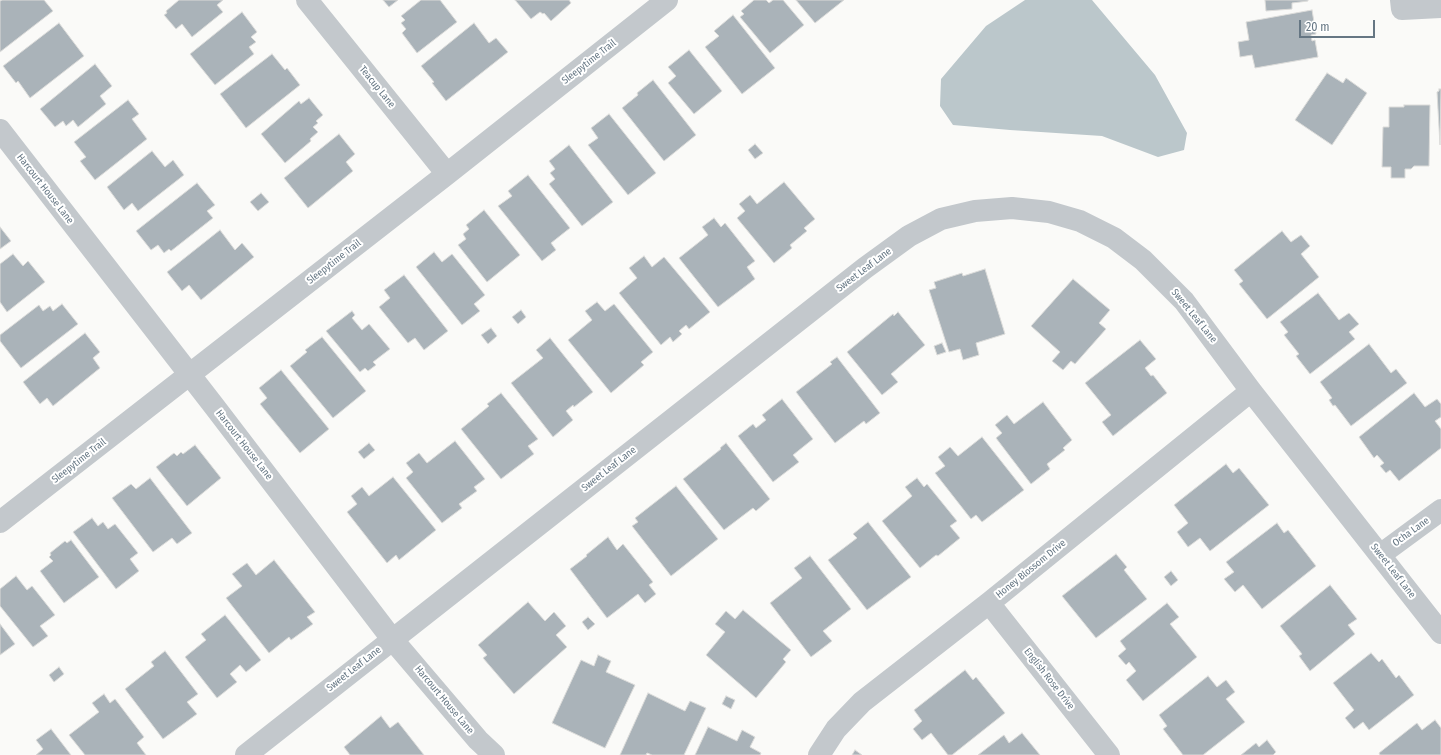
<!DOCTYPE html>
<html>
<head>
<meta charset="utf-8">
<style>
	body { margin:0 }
	#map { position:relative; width:1441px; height:755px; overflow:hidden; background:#fafaf8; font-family:"Fira Sans Condensed",sans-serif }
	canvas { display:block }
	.scale { position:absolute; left:1299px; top:20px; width:76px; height:18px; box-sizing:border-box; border:2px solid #657683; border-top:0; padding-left:5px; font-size:12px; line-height:14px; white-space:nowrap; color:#657683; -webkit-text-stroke:3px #fff; paint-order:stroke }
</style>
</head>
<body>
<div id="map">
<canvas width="1441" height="755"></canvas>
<div class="scale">20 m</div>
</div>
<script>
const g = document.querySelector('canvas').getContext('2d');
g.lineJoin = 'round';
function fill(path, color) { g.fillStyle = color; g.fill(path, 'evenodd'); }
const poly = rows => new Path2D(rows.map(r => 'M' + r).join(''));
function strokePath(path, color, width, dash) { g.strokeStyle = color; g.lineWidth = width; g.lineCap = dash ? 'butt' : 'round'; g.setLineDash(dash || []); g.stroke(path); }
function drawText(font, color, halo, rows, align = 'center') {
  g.font = font + ' "Fira Sans Condensed",sans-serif'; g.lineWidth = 4; g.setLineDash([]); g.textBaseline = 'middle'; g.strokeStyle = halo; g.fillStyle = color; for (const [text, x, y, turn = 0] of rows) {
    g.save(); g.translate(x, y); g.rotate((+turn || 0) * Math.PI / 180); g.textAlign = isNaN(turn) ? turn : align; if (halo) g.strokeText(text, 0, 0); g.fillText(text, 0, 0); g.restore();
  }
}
const water = poly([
	[1025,0,1092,0,1155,75,1187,133,1184,150,1158,157,1102,136,1010,130,953,125,940,106,941,79,986,26]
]);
const building = poly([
	[2,0,44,0,53,11,0,52,0,1,2,0],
	[179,0,223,0,217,5,223,12,192,37,182,24,176,29,164,15,167,13,166,11,179,0],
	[383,0,398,0,389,7,383,0],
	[421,0,440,0,457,22,417,53,402,33,406,29,401,23,405,20,401,16,421,0],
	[515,0,569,0,571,3,551,21,544,13,543,14,540,12,531,19,515,0],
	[754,0,766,0,769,3,773,0,783,0,804,25,770,53,740,17,744,14,741,11,754,0],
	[796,0,844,0,815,23,796,0],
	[1265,0,1308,0,1308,1,1292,3,1292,9,1266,11,1265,0],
	[1312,10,1316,34,1311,35,1312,41,1315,40,1318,57,1255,68,1252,55,1240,57,1238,42,1249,40,1246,22,1312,10],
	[242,12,257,32,251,37,256,42,249,47,254,54,215,85,190,54,242,12],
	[733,15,775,68,742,94,705,47,719,36,714,31,733,15],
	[59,23,84,56,30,98,18,81,16,83,3,66,59,23],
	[474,23,489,43,496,38,508,52,446,101,432,83,434,82,421,66,474,23],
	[689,50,722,91,694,114,668,83,676,76,668,67,689,50],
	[272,54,285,70,287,68,300,85,246,128,220,94,272,54],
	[95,64,112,86,100,96,106,104,78,127,73,120,66,126,63,121,55,127,40,109,95,64],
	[1327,73,1343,83,1346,78,1367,93,1332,145,1295,120,1327,73],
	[653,80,696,135,664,161,622,108,638,95,637,93,653,80],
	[1439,89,1441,89,1440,145,1437,92,1439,91,1439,89],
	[309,98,323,115,316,121,318,123,313,127,318,132,310,139,311,141,285,163,261,134,299,101,301,104,309,98],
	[128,100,139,114,132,119,147,139,95,180,80,161,86,157,74,142,128,100],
	[1404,105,1430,105,1429,166,1414,166,1411,169,1405,169,1405,178,1391,178,1391,167,1382,167,1383,127,1389,127,1389,107,1404,107,1404,105],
	[609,114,656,173,628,195,588,145,598,138,591,128,609,114],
	[339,134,355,154,346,162,353,171,308,208,284,178,339,134],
	[755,144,763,153,755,159,748,150,755,144],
	[569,145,613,202,582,226,549,184,555,179,550,173,555,169,549,161,569,145],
	[152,151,165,167,173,160,184,175,138,211,132,203,124,210,107,187,152,151],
	[528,175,570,228,551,243,556,250,542,261,498,206,512,196,508,191,528,175],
	[784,182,815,219,804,228,807,231,790,245,792,248,774,263,737,218,745,211,739,204,750,195,757,204,784,182],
	[197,183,215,205,207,211,213,218,171,251,169,249,164,253,158,245,151,250,136,231,197,183],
	[261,193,269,202,258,211,250,202,261,193],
	[484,210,520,255,487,282,458,245,466,239,463,234,469,229,466,225,484,210],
	[714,218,721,227,725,223,755,261,747,267,755,279,718,307,679,258,708,235,702,227,714,218],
	[0,227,11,241,0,249,0,227],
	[220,230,235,250,242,243,254,257,201,300,189,285,182,291,167,272,220,230],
	[1282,231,1291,242,1301,235,1310,246,1301,254,1319,277,1267,319,1239,284,1243,281,1234,270,1282,231],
	[434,252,442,262,452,254,485,295,474,304,480,311,462,325,416,267,434,252],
	[13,254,23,266,28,261,45,282,7,312,0,302,0,264,13,254],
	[644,256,652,267,664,257,710,312,689,329,686,325,679,331,682,334,673,342,670,337,661,345,619,293,637,278,629,268,644,256],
	[985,269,1005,334,976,343,979,355,963,360,960,349,949,352,929,290,936,288,934,282,962,273,963,276,985,269],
	[404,275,448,331,424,350,415,338,408,343,379,307,390,298,384,290,404,275],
	[1073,279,1110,310,1099,323,1106,329,1075,364,1071,361,1063,370,1052,361,1060,352,1031,326,1073,279],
	[1318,293,1339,320,1349,313,1359,324,1349,332,1355,339,1310,374,1296,356,1299,354,1284,335,1288,332,1280,322,1318,293],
	[597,302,605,311,614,304,653,352,641,362,644,365,611,393,568,340,592,320,585,311,597,302],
	[62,304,78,324,21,368,0,341,0,335,39,305,43,311,50,306,53,311,62,304],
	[521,310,526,317,518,324,512,317,521,310],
	[352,311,355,315,352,318,362,330,369,324,390,349,373,362,376,365,368,371,365,368,360,372,326,331,352,311],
	[898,312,925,345,891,374,898,382,882,395,847,352,893,314,894,316,898,312],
	[491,328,497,336,488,344,481,335,491,328],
	[85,333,100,352,93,358,100,368,53,406,47,398,40,404,23,382,85,333],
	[322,337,366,391,333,418,290,366,307,352,305,350,322,337],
	[550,338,593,392,574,407,573,405,566,411,573,420,553,437,511,383,543,358,536,350,550,338],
	[1140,340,1156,359,1145,368,1151,376,1153,375,1167,393,1113,436,1102,422,1111,415,1085,383,1140,340],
	[942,343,946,352,937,355,934,346,942,343],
	[1369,344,1391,373,1396,369,1407,383,1351,426,1335,405,1333,406,1329,400,1332,398,1320,382,1369,344],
	[837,357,880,413,866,424,864,421,835,443,796,392,832,364,830,362,837,357],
	[281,370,329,429,300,453,260,404,267,398,259,388,281,370],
	[501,393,538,439,528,446,534,454,501,479,461,429,489,406,487,404,501,393],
	[1414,393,1425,407,1437,399,1441,404,1441,417,1435,421,1441,429,1441,448,1399,481,1390,470,1386,473,1380,466,1384,463,1377,455,1374,458,1359,437,1414,393],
	[782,399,813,439,793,455,799,462,773,482,738,436,753,424,756,428,766,420,762,415,782,399],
	[1043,402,1072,440,1063,448,1065,450,1047,464,1050,469,1031,484,996,438,1002,433,995,425,1007,415,1014,424,1043,402],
	[982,437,1024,490,982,522,976,515,971,519,935,473,945,466,938,457,950,447,958,456,982,437],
	[455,441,485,479,474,487,477,491,459,504,462,508,442,523,406,478,413,472,406,463,419,453,427,463,455,441],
	[369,443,375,450,364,459,358,452,369,443],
	[726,443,770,499,756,511,753,508,724,530,683,479,721,449,720,448,726,443],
	[195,445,221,478,187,506,156,467,174,453,177,456,181,452,183,454,195,445],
	[1226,464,1233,473,1239,468,1269,505,1210,551,1200,538,1188,547,1177,532,1188,523,1174,505,1226,464],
	[393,477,436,530,399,560,396,555,387,563,347,512,357,504,351,496,362,487,369,496,393,477],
	[150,478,192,533,177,544,172,538,153,552,112,498,131,484,136,489,150,478],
	[917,478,924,487,927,484,957,521,950,526,960,538,938,556,936,555,920,568,882,521,912,496,905,487,917,478],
	[676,486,718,539,671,576,632,526,638,522,635,518,676,486],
	[92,518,98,526,103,522,108,529,115,524,138,553,130,559,139,571,116,589,73,532,92,518],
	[868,522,911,577,867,610,828,560,857,538,853,534,868,522],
	[1277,523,1284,533,1288,530,1316,566,1262,609,1243,585,1235,592,1224,579,1234,572,1226,562,1277,523],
	[608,537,617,550,623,544,653,582,649,585,656,594,645,603,638,594,607,618,570,569,587,556,586,555,608,537],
	[71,540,99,577,64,603,40,571,53,561,49,557,51,555,50,553,65,541,67,543,71,540],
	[1116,554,1127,567,1124,570,1147,599,1096,638,1062,596,1116,554],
	[810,556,851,609,823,631,832,641,811,657,770,603,802,578,794,568,810,556],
	[274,560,315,612,307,617,313,624,291,640,289,637,269,653,226,598,242,586,232,574,247,563,256,575,274,560],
	[1171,571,1178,580,1171,586,1164,577,1171,571],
	[16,576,27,590,32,586,55,615,40,626,48,636,33,647,0,606,0,589,16,576],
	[1330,585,1357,619,1348,625,1355,634,1310,671,1299,656,1302,654,1280,626,1330,585],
	[528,602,545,621,554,612,566,626,556,635,567,647,514,694,483,658,487,655,478,645,528,602],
	[1167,603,1179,617,1170,624,1197,657,1143,701,1126,680,1136,671,1129,662,1126,665,1118,656,1126,649,1120,641,1167,603],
	[743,610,791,650,783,659,786,662,756,698,706,655,725,632,715,624,726,611,735,619,743,610],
	[225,615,261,660,246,672,240,665,230,674,237,682,217,698,185,657,206,640,201,634,225,615],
	[588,617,595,624,588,630,582,622,588,617],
	[0,624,15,644,0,655,0,624],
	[165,651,198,694,187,702,197,714,163,739,125,689,154,666,151,662,165,651],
	[1371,653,1379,662,1382,659,1396,678,1399,675,1414,695,1369,730,1363,722,1354,729,1345,718,1354,710,1333,683,1371,653],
	[598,655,611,661,606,672,635,685,605,748,552,723,581,660,594,666,598,655],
	[59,667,64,674,54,682,49,675,59,667],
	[965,670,973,680,976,677,1005,713,952,755,948,755,931,733,922,740,913,729,922,721,914,710,965,670],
	[1208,676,1217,687,1226,680,1235,692,1226,699,1245,722,1203,755,1183,755,1163,729,1167,726,1159,715,1208,676],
	[648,693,685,711,690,701,706,708,684,755,652,755,647,753,646,755,620,755,648,693],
	[104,694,110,703,115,699,144,737,137,743,146,755,85,755,69,735,99,712,92,703,104,694],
	[726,696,735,700,731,709,722,704,726,696],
	[381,716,390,728,398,722,424,755,350,755,344,747,381,716],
	[1435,720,1441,728,1441,755,1380,755,1379,753,1417,723,1422,730,1435,720],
	[708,727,737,741,742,730,755,737,750,747,761,753,760,755,695,755,708,727],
	[51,729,71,755,36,755,43,749,36,740,51,729],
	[1022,733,1040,755,978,755,1004,735,1009,743,1022,733],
	[1267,740,1276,752,1273,755,1241,755,1256,743,1259,747,1267,740],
	[855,750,862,755,852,755,855,750]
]);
const street = poly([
	[307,0,447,174],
	[1401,0,1402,9,1441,7],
	[0,130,214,406,392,639,478,740,494,755],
	[0,522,447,174,667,0],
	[1380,555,1441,510],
	[989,603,1109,755],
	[246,755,865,268,909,236,941,219,975,211,1012,208,1049,212,1080,221,1114,238,1143,260,1184,301,1251,391,1441,633],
	[819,755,836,729,862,702,989,603,1251,391]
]);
const streetNames = [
	["Sleepytime Trail",589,62,-38],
	["Teacup Lane",377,87,51],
	["Harcourt House Lane",45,189,52],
	["Sleepytime Trail",334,262,-38],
	["Sweet Leaf Lane",864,270,-37],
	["Sweet Leaf Lane",1194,316,51],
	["Harcourt House Lane",244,445,52],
	["Sleepytime Trail",79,461,-38],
	["Sweet Leaf Lane",609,469,-38],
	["Ocha Lane",1411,532,-36],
	["Honey Blossom Drive",1031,569,-39],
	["Sweet Leaf Lane",1393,571,52],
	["Sweet Leaf Lane",354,669,-38],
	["English Rose Drive",1049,679,52],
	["Harcourt House Lane",444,700,50]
];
fill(water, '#bbc7cb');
fill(building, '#aab3b9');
strokePath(building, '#dcdcda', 1);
strokePath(street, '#c3c8cc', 22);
drawText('10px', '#657683', '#fff', streetNames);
</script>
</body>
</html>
